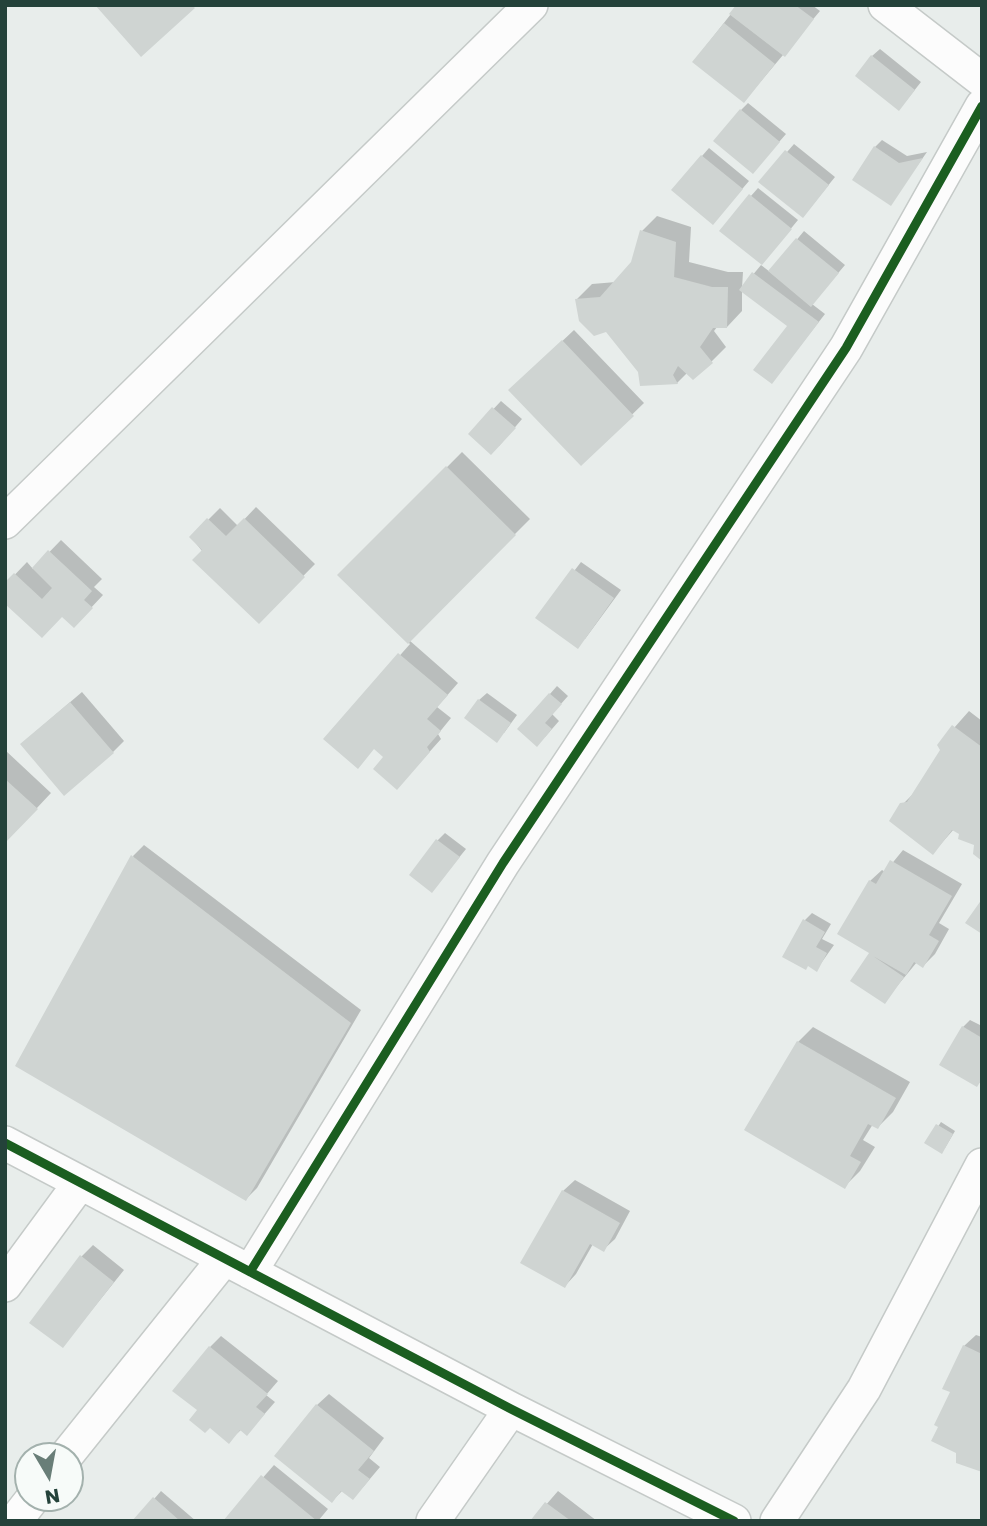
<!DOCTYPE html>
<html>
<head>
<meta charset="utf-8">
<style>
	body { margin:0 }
	#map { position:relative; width:987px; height:1526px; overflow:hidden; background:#e8edeb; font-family:Poppins,sans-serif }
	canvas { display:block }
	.frame { position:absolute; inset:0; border:7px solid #24423a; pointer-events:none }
	.north { position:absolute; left:14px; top:1442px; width:70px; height:70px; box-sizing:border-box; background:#f7fbf9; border:2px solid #a3b1ad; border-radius:50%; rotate:170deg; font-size:19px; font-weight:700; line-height:28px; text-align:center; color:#24423a }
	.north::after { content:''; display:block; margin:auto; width:24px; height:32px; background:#697e78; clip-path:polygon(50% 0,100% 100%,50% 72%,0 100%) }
</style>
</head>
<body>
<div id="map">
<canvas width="987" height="1526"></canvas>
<div class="frame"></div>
<div class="north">N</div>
</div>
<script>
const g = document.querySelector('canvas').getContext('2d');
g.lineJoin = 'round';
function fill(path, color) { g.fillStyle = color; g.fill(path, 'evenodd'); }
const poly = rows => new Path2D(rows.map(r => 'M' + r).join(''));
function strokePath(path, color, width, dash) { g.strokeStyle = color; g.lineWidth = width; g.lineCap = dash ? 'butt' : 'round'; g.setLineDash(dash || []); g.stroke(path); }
const shadow = poly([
	[738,5,812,5,820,11,751,93,694,61],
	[880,49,921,82,906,101,872,56],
	[748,103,786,134,760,164,741,110],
	[882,140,907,156,927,152,891,203,875,147],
	[794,144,835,177,810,208,761,182],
	[709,148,749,181,720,215,702,156],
	[758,188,798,220,769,255,721,230],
	[657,216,691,227,689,262,728,272,743,272,742,288,761,265,770,272,804,231,845,265,812,304,825,314,772,382,789,326,742,291,742,311,727,327,717,327,714,331,726,347,711,362,688,372,677,383,607,329,577,299,592,284,616,282,633,263,642,231],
	[574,330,644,403,581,464,522,379],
	[501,401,522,419,499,446,470,434],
	[462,452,530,519,409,640,458,683,437,707,451,718,438,734,441,739,408,776,375,748,326,739,410,644,340,575],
	[256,507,315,564,258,622,191,537,220,508,238,526],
	[61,540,102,579,94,587,103,595,74,626,62,615,5,585,27,562,33,569],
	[581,562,621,590,585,639,538,618],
	[557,686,568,696,552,714,559,721,545,737,519,729],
	[82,692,124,741,113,752,34,733],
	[487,693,517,715,504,733,479,700],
	[969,711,982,721,982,859,976,844,954,829,933,853,902,805,918,789,942,750,939,745],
	[5,750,51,793,5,842],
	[445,833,466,849,432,891,437,841],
	[144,845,361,1010,257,1188,246,1199,133,856],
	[903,850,962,884,939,923,949,929,935,954,923,966,917,962,884,1002,871,955,870,881,882,870,885,872],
	[812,913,831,924,822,939,834,945,817,969,805,920],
	[970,1020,982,1026,982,1080,977,1085,963,1027],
	[813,1027,910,1082,893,1112,878,1127,873,1124,863,1140,875,1147,860,1171,845,1186,747,1130,798,1042],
	[941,1122,955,1131,945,1148,927,1143],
	[575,1180,630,1211,615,1239,603,1250,593,1244,576,1274,565,1286,563,1191],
	[93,1245,124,1270,63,1346,81,1257],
	[976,1335,982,1337,982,1471,952,1391,964,1346],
	[221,1336,278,1381,266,1395,275,1402,247,1434,242,1429,229,1441,210,1426,199,1410,210,1347],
	[329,1394,384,1438,369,1458,380,1467,364,1486,353,1498,343,1490,332,1501,317,1405],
	[274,1465,328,1509,318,1521,225,1521],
	[161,1491,196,1521,135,1521],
	[558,1491,597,1521,532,1521]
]);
const building = poly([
	[95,5,192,5,195,8,141,57],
	[736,5,795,5,814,19,785,57,729,14],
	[724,23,775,64,744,103,692,62],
	[871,55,915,90,899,111,855,76],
	[740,109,780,142,753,174,713,141],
	[874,146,899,163,923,158,891,206,852,180],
	[785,150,829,185,803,218,758,182],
	[701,155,743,189,713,225,671,190],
	[749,194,792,229,762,265,719,231],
	[640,230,676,242,674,277,712,287,728,287,727,328,713,328,700,347,713,363,693,380,678,366,673,375,678,384,640,386,638,372,606,332,594,336,579,321,575,299,600,297,631,262],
	[796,238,839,273,811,307,768,271],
	[752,272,819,322,772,384,753,370,787,326,739,290],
	[562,340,634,416,581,466,508,390],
	[492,407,516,428,491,455,468,434],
	[446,466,516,535,408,644,337,575],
	[207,518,226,536,244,518,305,577,259,624,192,560,202,550,189,537],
	[48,550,92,591,84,600,93,608,74,628,62,617,42,638,5,604,5,582,14,573,42,599,52,588,32,568],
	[572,568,614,598,578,649,535,618],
	[398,653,448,695,427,719,441,731,427,747,430,752,397,790,373,769,383,757,374,749,358,769,323,739],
	[549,693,562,704,545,723,552,729,537,747,517,729],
	[478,699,511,723,497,743,464,718],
	[70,702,114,753,64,796,20,744],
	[952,725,982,747,982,861,973,854,974,845,958,839,959,834,952,830,933,855,889,821,900,803,907,802,940,750,937,745],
	[5,779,38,809,5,843],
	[436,839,460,857,432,893,409,875],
	[131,855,351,1023,246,1201,15,1066],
	[890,860,952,896,929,935,939,941,923,968,914,962,906,975,873,956,904,977,885,1004,850,981,869,953,837,934,869,880,876,884],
	[982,899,982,934,965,923],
	[803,919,825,932,816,947,827,953,817,972,808,966,806,970,782,957],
	[962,1026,982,1038,982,1079,977,1087,939,1065],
	[797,1041,896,1098,878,1129,868,1124,850,1156,861,1162,845,1189,744,1130],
	[936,1124,953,1134,942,1154,924,1143],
	[562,1190,620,1223,604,1252,590,1244,565,1288,520,1263],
	[80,1255,114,1282,63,1348,29,1323],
	[963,1345,982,1354,982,1472,956,1463,956,1453,931,1441,938,1427,934,1425,950,1392,942,1389],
	[209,1346,268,1394,256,1407,265,1414,247,1436,240,1430,229,1444,210,1428,205,1433,189,1420,197,1410,172,1391],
	[316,1404,374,1451,358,1470,370,1479,353,1500,341,1491,332,1503,274,1456],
	[261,1475,317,1521,223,1521],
	[153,1497,180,1521,132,1521],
	[545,1502,571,1521,530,1521]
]);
const minor = poly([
	[885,5,982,80],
	[5,522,531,5],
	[5,1143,511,1409,734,1521],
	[250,1272,503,863,846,348,982,106],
	[5,1285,80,1183],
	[66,1456,224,1259],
	[15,1521,33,1498],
	[433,1521,511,1409],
	[777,1521,864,1389,982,1165]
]);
const cycleway = poly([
	[5,1143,511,1409,734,1521],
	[250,1272,503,863,846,348,982,106]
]);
fill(shadow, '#0003');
fill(building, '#cfd4d2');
strokePath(minor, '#c5cac8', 36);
strokePath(minor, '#fcfcfc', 33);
strokePath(cycleway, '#1b5e20', 9);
</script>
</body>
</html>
